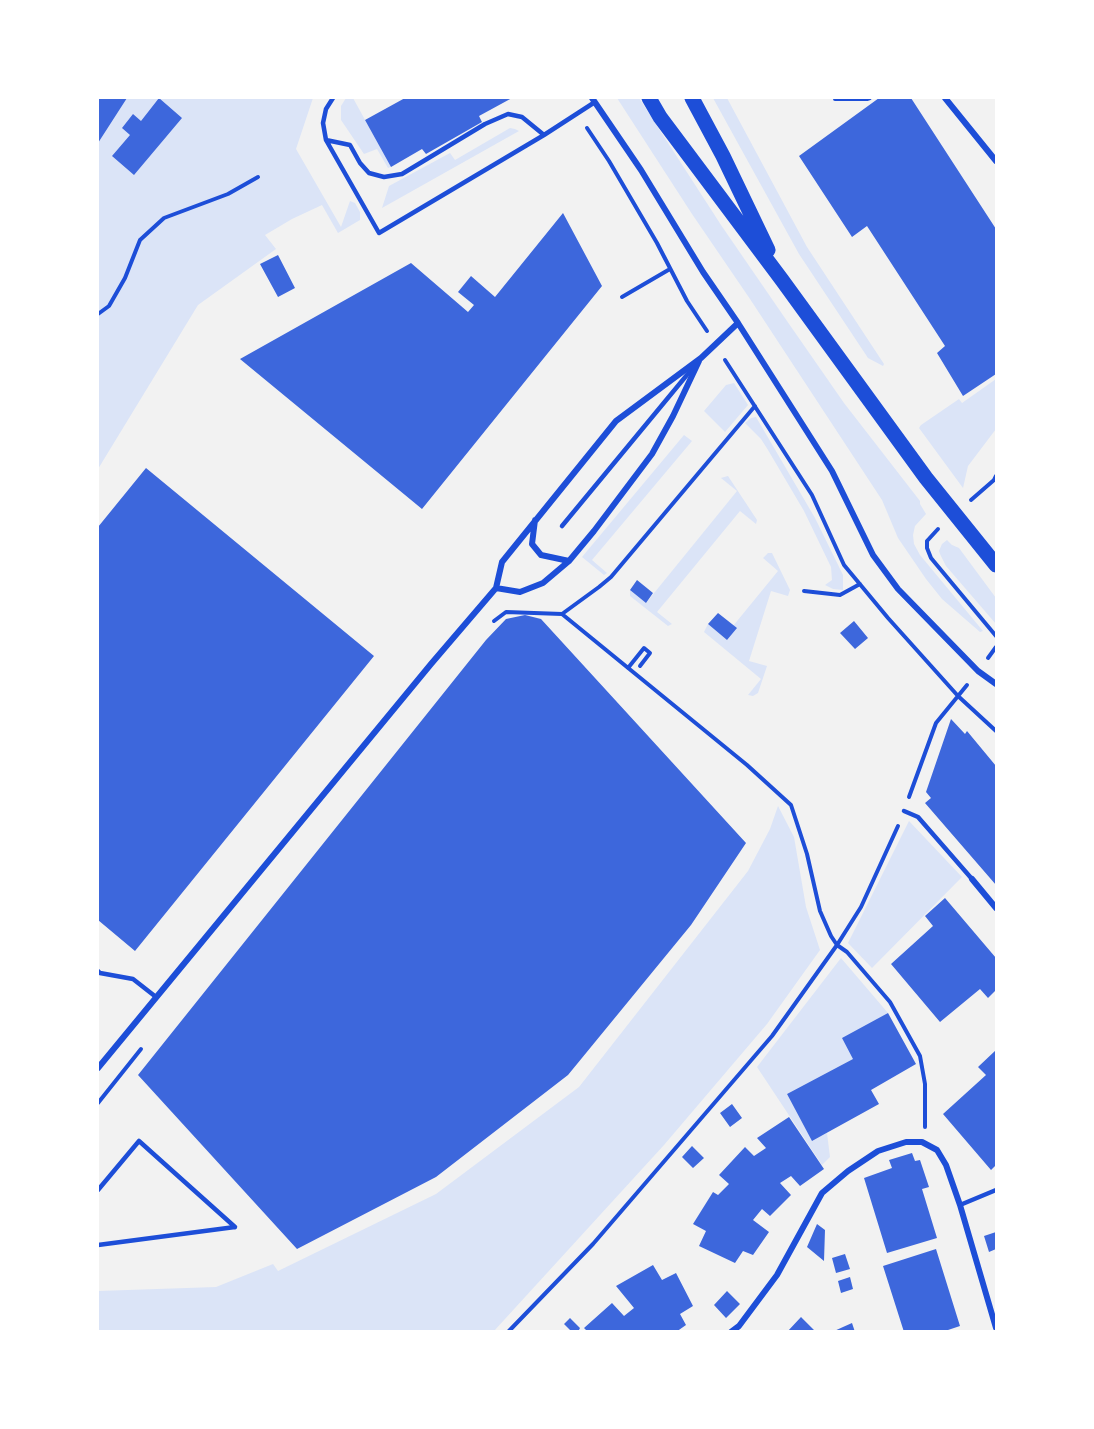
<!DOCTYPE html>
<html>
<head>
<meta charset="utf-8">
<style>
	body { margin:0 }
	#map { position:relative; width:1094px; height:1429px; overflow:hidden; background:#f2f2f2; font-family:Mulish,sans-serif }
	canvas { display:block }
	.frame { position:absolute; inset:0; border:99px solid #fff; pointer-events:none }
</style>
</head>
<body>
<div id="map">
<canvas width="1094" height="1429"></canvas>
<div class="frame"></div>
</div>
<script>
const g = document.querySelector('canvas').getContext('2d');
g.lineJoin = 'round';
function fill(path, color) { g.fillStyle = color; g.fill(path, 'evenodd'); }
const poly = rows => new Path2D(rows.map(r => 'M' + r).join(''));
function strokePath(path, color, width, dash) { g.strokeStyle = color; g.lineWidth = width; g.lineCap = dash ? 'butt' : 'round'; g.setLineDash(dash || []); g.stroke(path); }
const green = poly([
	[98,98,313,98,296,149,341,227,350,201,355,203,360,212,360,220,338,233,322,205,292,219,265,235,276,249,198,305,98,469],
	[346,98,353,98,391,167,388,168,377,149,364,154,341,120,341,106],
	[617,98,639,98,721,225,787,321,844,403,920,501,920,504,926,514,915,526,913,535,914,544,920,555,983,631,980,632,942,599,926,579,898,538,882,500,750,299,692,214],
	[713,98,727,98,807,247,884,364,883,366,868,358,799,254],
	[510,128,515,129,519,131,382,208,389,186,450,153,455,160],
	[996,379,996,429,968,466,963,488,919,428,921,425,959,399,962,403],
	[734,383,748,405,725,432,704,411,726,385],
	[756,417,815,518,843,575,843,590,833,589,825,585,832,580,831,567,804,511,768,450,761,439,745,423,751,418],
	[684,435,692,441,592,560,607,573,604,575,582,557],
	[728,476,757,520,756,524,740,511,657,612,672,624,668,626,630,596,630,590,646,603,737,491,721,478],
	[947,540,952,545,959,548,996,598,996,624,946,566,940,554,939,551,942,544],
	[768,553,772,553,790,590,788,596,771,591,749,661,767,666,758,693,753,696,748,695,761,679,704,632,708,624,727,640,736,629,733,626,778,571,763,558],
	[778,806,794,837,806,907,820,950,767,1024,664,1145,494,1331,98,1331,98,1291,216,1287,273,1264,278,1271,436,1194,579,1087,748,871,770,829],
	[909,821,962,877,872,968,848,943],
	[841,958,888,1013,853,1059,787,1094,812,1140,827,1133,830,1157,822,1165,757,1067]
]);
const building = poly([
	[98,98,127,98,98,143],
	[159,98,182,118,134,175,112,156,130,135,122,128,133,114,141,121],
	[405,98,512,98,479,116,482,122,426,154,422,149,391,167,365,120],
	[879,98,911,98,996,229,996,374,963,396,937,353,945,346,867,226,852,237,799,156],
	[563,213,602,286,422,509,240,359,411,263,468,312,474,305,458,292,471,276,495,297],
	[278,255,295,288,278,297,260,264],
	[146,468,374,656,135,951,98,920,98,527],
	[637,580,653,593,646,603,630,590],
	[718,613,737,628,727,640,708,624],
	[525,615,541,619,746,843,691,925,568,1075,436,1177,297,1249,138,1075,486,640,506,619],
	[854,621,868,638,855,649,840,633],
	[951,719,965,734,967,731,996,766,996,885,925,803,931,798,926,792],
	[945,898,996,958,996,990,988,998,980,989,940,1022,891,964,933,926,925,916],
	[888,1013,916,1064,871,1090,879,1104,812,1141,787,1094,853,1059,842,1038],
	[996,1050,996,1165,991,1170,943,1114,986,1075,978,1067],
	[732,1104,742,1118,730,1127,720,1113],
	[789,1117,824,1169,800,1186,791,1176,780,1183,791,1195,770,1216,762,1209,753,1220,769,1232,753,1255,743,1251,735,1263,699,1246,706,1231,693,1224,713,1192,718,1195,729,1184,719,1175,745,1147,754,1156,766,1148,757,1138],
	[692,1146,704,1158,693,1168,682,1157],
	[912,1153,915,1161,920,1160,929,1187,922,1189,937,1238,887,1253,864,1178,892,1168,889,1160],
	[817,1224,825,1230,824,1261,807,1247],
	[996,1232,996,1249,989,1252,984,1236],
	[936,1249,960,1326,942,1332,904,1332,883,1266],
	[845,1254,850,1269,836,1273,832,1258],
	[653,1265,662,1280,676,1273,693,1306,680,1314,686,1325,676,1332,588,1332,584,1328,612,1303,624,1316,634,1308,616,1286],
	[850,1277,853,1289,841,1293,838,1281],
	[727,1291,740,1304,726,1318,714,1305],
	[801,1317,816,1332,787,1332],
	[570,1318,580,1328,578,1332,572,1332,564,1324],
	[852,1323,855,1332,832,1332,843,1327]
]);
const path = poly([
	[835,99,867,99,870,98],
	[587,128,609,161,657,243,687,301,707,331],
	[622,297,670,269],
	[98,314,109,306,125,278,140,240,164,218,228,194,258,177],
	[725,360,812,495,844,565,888,618,958,696,996,731],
	[971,500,994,480,996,476],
	[938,529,927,541,927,548,931,558,996,636],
	[804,591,840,595,860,584],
	[562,614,599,587,611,577,755,406],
	[494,621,506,612,562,614,747,765,791,805,807,854,820,911,831,936,837,945,847,952,890,1002,920,1056,925,1084,925,1127],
	[988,658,996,647],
	[628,668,644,648,650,653,640,666],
	[909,797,936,723,967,685],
	[98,1103,141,1049],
	[508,1332,593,1244,772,1036,837,945,861,907,898,826]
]);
const service = poly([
	[333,98,326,109,323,123,326,140,379,233,544,135,595,102],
	[326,140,350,145,360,163,369,173,384,177,402,174,485,124,508,114,522,117,544,135],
	[562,526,696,364],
	[904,811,918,817,972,879],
	[98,971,100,973,133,979,156,997],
	[98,1190,139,1141,235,1227],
	[960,1205,996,1190],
	[98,1245,235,1227]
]);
const minor = poly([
	[592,98,641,170,703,272,738,323,832,471,873,555,898,589,978,671,996,684],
	[945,98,996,161],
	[535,520,532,544,541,555,569,561],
	[496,588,520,592,543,583,569,561,594,531,652,454,673,416,699,361],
	[972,879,996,908],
	[98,1068,431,664,496,588,502,562,616,421,701,358,738,323],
	[731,1332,739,1326,777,1275,822,1193,848,1171,878,1151,906,1142,922,1142,937,1150,946,1165,960,1205,996,1328]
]);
const primary = poly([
	[649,98,660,117,782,280,926,478,996,565],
	[692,98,723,156,768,250]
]);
fill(green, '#dbe4f7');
fill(building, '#3d67dc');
strokePath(path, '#1d4ed8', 4);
strokePath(service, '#1d4ed8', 4.5);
strokePath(minor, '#1d4ed8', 6);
strokePath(primary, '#1d4ed8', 15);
</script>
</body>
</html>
